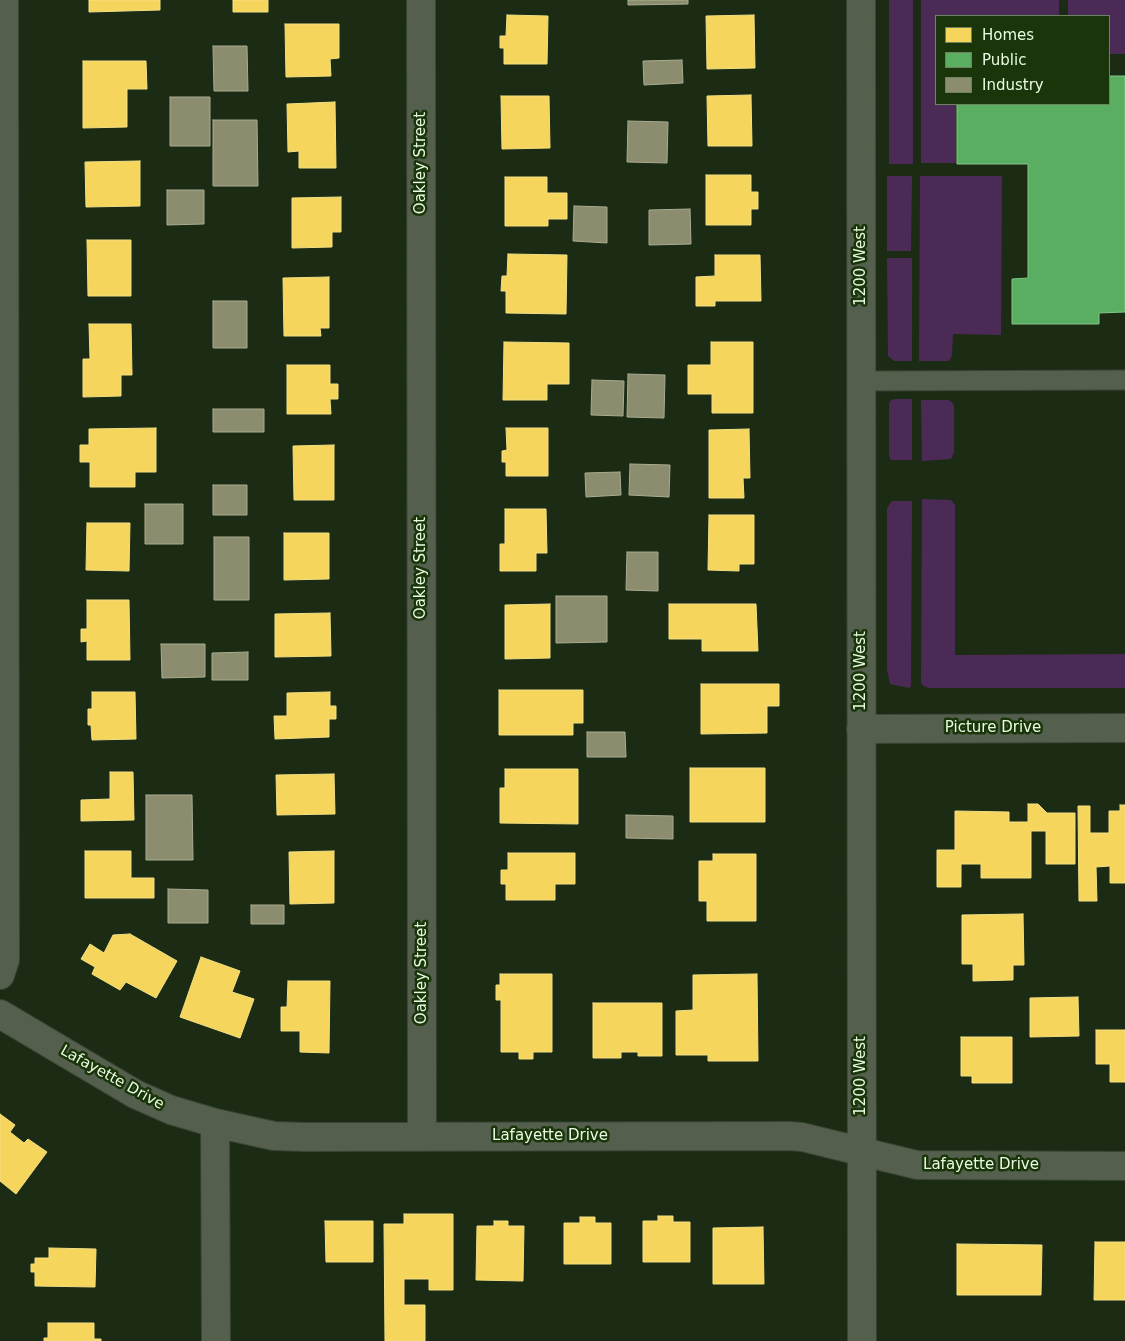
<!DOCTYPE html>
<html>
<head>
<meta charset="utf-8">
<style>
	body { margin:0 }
	#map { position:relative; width:1125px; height:1341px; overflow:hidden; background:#1c2b13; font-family:"DejaVu Sans",sans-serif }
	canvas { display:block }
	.legend { position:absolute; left:935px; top:15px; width:175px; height:90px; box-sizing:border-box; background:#193509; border:1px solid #6c8460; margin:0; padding:6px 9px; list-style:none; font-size:15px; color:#e9fbe2 }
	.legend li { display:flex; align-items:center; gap:10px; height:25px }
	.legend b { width:25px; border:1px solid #6c8460 }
</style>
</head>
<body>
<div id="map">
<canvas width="1125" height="1341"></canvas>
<ul class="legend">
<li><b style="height:14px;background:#f6d55c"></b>Homes</li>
<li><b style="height:14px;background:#5aae61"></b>Public</li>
<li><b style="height:14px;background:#8c8c6e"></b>Industry</li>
</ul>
</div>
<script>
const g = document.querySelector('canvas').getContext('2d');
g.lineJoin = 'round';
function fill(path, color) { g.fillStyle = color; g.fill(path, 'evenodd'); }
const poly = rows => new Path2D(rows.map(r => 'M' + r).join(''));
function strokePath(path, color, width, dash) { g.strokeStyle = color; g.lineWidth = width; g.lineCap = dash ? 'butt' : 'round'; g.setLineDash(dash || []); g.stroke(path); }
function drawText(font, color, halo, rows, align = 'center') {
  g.font = font + ' "DejaVu Sans",sans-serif'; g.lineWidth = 5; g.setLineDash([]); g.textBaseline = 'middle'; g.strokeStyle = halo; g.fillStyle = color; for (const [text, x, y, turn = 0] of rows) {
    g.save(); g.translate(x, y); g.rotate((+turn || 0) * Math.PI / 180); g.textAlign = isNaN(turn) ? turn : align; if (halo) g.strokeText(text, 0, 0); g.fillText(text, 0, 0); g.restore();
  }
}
const green = poly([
	[889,0,913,0,913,164,889,164],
	[921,0,1059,0,1059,16,936,16,936,104,956,104,956,163,921,163],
	[1068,0,1125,0,1125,54,1109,54,1109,16,1068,16],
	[887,176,912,176,911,251,887,251],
	[920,176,1002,176,1001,335,953,334,952,354,951,358,948,361,919,361],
	[887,258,912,258,912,361,894,361,888,356],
	[894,399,912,399,912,460,891,460,889,456,889,404,890,401],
	[921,400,948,400,952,402,954,406,954,452,951,459,922,461],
	[922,499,951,500,955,505,955,655,1125,654,1125,688,928,688,922,685,921,682],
	[892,501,912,501,911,686,909,688,890,684,887,670,887,508]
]);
const homes = poly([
	[89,0,160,0,160,10,89,12,89,0],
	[233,0,268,0,268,12,233,12,233,0],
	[507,15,548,16,547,64,504,64,504,48,500,48,500,36,506,36,507,15],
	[754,15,755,68,707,69,706,16,754,15],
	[285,24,339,24,339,58,330,59,331,76,286,77,285,24],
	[83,61,146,61,147,89,127,89,127,127,83,128,83,61],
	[751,95,752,146,708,146,707,96,751,95],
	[501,96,549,96,550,148,502,149,501,96],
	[335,102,336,168,299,168,299,151,288,152,287,104,335,102],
	[140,161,140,206,86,207,85,162,140,161],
	[706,175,751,175,751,192,758,192,758,209,751,209,751,225,706,225,706,175],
	[505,177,547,177,547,193,567,193,567,219,548,219,548,226,505,226,505,177],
	[341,197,341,232,332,232,332,247,292,248,292,198,341,197],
	[87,240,131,240,131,296,88,296,87,240],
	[508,254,567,255,566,314,506,313,506,291,501,291,502,276,507,276,508,254],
	[715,255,760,255,761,301,715,301,715,306,696,306,696,277,715,276,715,255],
	[329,277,329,328,320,328,321,336,284,336,283,278,329,277],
	[89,324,131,324,132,375,121,375,121,396,83,397,83,359,90,359,89,324],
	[504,342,569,343,569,384,547,384,547,400,503,400,504,342],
	[711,342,753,342,753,413,712,413,712,394,688,394,688,365,711,365,711,342],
	[287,365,330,365,330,384,338,384,338,399,330,399,331,414,287,414,287,365],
	[156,428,156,472,135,472,135,487,90,487,90,462,80,462,80,445,89,445,89,429,156,428],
	[506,428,548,428,548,476,506,476,506,462,502,462,502,451,507,450,506,428],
	[749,429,750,478,743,478,744,498,709,498,709,430,749,429],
	[334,445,334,500,294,500,293,446,334,445],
	[505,509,546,509,547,553,536,553,536,571,500,571,500,544,505,544,505,509],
	[709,515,754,515,754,564,739,564,739,571,708,570,709,515],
	[87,523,130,523,129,571,86,570,87,523],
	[284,533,329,533,329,579,284,580,284,533],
	[87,600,129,600,130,660,87,660,87,641,81,642,81,629,87,629,87,600],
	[550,604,550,658,505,659,505,605,550,604],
	[669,604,756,604,758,651,702,651,702,639,669,639,669,604],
	[330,613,331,656,275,657,275,614,330,613],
	[701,684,779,684,779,706,767,706,767,733,701,734,701,684],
	[499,690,583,690,583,723,573,723,573,735,499,735,499,690],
	[92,692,135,692,136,739,92,740,91,725,88,725,88,709,92,709,92,692],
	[330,692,330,706,336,706,336,719,329,719,329,737,275,739,274,716,287,716,287,693,330,692],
	[690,768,765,768,765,822,690,822,690,768],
	[505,769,578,769,578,824,500,823,500,788,505,788,505,769],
	[110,772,133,772,134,820,81,821,81,800,110,799,110,772],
	[334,774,335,814,277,815,276,775,334,774],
	[1028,804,1038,804,1047,813,1075,813,1075,864,1046,864,1046,831,1031,831,1031,878,981,878,981,864,961,864,961,887,937,887,937,850,955,850,955,811,1009,812,1009,822,1028,822,1028,804],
	[1120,805,1125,805,1125,883,1110,883,1110,866,1096,867,1097,901,1079,901,1078,806,1090,806,1090,833,1109,833,1109,811,1120,811,1120,805],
	[85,851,131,851,131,878,154,878,154,898,85,898,85,851],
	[334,851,334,903,290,904,289,852,334,851],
	[508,853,575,853,575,884,555,884,555,900,506,900,506,884,501,884,501,870,508,870,508,853],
	[713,854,756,854,756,921,707,921,707,901,699,901,699,861,713,861,713,854],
	[1023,914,1024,965,1013,965,1013,980,973,981,973,964,962,964,962,915,1023,914],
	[130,934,177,961,156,998,126,982,120,990,92,974,95,967,81,959,90,944,104,953,113,935,130,934],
	[201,957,240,971,232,992,254,999,240,1038,180,1017,201,957],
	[500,974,552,974,552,1052,533,1052,533,1059,519,1059,519,1052,501,1052,501,1000,496,1000,496,985,500,985,500,974],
	[757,974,758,1061,708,1061,708,1055,676,1055,676,1011,693,1010,693,975,757,974],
	[288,981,330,981,329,1053,300,1052,300,1031,281,1031,281,1007,287,1007,288,981],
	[1078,997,1079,1036,1030,1037,1030,998,1078,997],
	[593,1003,662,1003,662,1056,638,1056,638,1052,621,1052,621,1058,593,1058,593,1003],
	[1096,1030,1125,1030,1125,1082,1110,1082,1110,1064,1096,1064,1096,1030],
	[961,1037,1012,1037,1012,1083,972,1083,972,1076,961,1076,961,1037],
	[0,1114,15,1125,10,1132,24,1143,28,1139,47,1152,16,1194,0,1181,0,1114],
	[404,1214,453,1214,453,1290,429,1290,429,1279,404,1279,404,1305,425,1305,425,1341,385,1341,384,1224,404,1224,404,1214],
	[658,1216,673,1216,673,1222,690,1222,690,1262,643,1262,643,1221,658,1221,658,1216],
	[580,1217,595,1217,595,1223,611,1223,611,1264,564,1264,564,1223,580,1223,580,1217],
	[325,1221,373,1221,373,1262,326,1262,325,1221],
	[494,1221,508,1221,508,1226,524,1226,523,1281,476,1280,477,1226,494,1226,494,1221],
	[763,1227,764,1284,713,1284,713,1228,763,1227],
	[1095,1242,1125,1242,1125,1300,1094,1300,1095,1242],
	[957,1244,1042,1245,1041,1295,957,1295,957,1244],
	[49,1248,96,1249,95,1287,35,1286,35,1272,31,1272,31,1264,35,1264,35,1258,49,1258,49,1248],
	[48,1323,94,1323,94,1339,101,1339,101,1341,44,1341,44,1338,48,1338,48,1323]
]);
const public = poly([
	[1109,76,1125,76,1125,312,1099,313,1099,324,1012,324,1012,279,1028,278,1028,164,957,164,957,104,1109,104,1109,76]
]);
const industry = poly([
	[628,0,688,0,688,4,628,5,628,0],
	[213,46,247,46,248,91,214,91,213,46],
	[682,60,683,83,644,85,643,61,682,60],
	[170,97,210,97,210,146,170,146,170,97],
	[213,120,257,120,258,186,213,186,213,120],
	[628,121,668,122,667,163,627,162,628,121],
	[167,190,204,190,204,224,167,225,167,190],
	[574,206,607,207,607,243,573,241,574,206],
	[690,209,691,244,649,245,649,210,690,209],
	[213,301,247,301,247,348,213,348,213,301],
	[628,374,665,375,664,418,627,417,628,374],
	[592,380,624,381,623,416,591,415,592,380],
	[213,409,264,409,264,432,213,432,213,409],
	[630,464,670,465,669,497,629,495,630,464],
	[620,472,621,495,586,497,585,473,620,472],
	[213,485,247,485,247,515,213,515,213,485],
	[145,504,183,504,183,544,145,544,145,504],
	[214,537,249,537,249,600,214,600,214,537],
	[627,552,658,552,658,591,626,590,627,552],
	[556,596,607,596,607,642,556,643,556,596],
	[161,644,205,644,205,677,162,678,161,644],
	[248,652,248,680,212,680,212,653,248,652],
	[587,732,625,732,626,757,587,757,587,732],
	[146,795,192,795,193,860,146,860,146,795],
	[626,815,673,816,673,839,626,838,626,815],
	[168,889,208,890,208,923,168,923,168,889],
	[251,905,284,905,284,924,251,924,251,905]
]);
const service = poly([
	[861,381,1125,380]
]);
const minor = poly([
	[421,0,422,1136],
	[861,0,862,1341],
	[861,729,1125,728],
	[0,975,5,960,5,948,4,0],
	[0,1014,135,1094,171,1110,215,1123,274,1136,304,1137,790,1136,802,1137,917,1165,1125,1166],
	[215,1123,216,1341]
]);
const streetNames = [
	["Oakley Street",421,163,-90],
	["1200 West",861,266,-90],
	["Oakley Street",421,568,-90],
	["1200 West",861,671,-90],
	["Picture Drive",993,728],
	["Oakley Street",422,973,-90],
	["1200 West",861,1076,-90],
	["Lafayette Drive",112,1078,29],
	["Lafayette Drive",550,1136],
	["Lafayette Drive",981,1165]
];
fill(green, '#4b2b56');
fill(homes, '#f6d55c');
strokePath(homes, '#f2e084', 1);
fill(public, '#5aae61');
strokePath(public, '#85c588', 1);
fill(industry, '#8c8c6e');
strokePath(industry, '#a8ad91', 1);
strokePath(service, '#3a4534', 21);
strokePath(minor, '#3a4534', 30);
strokePath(service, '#545f4e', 19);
strokePath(minor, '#545f4e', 28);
drawText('15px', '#e9fbe2', '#193509', streetNames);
</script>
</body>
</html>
